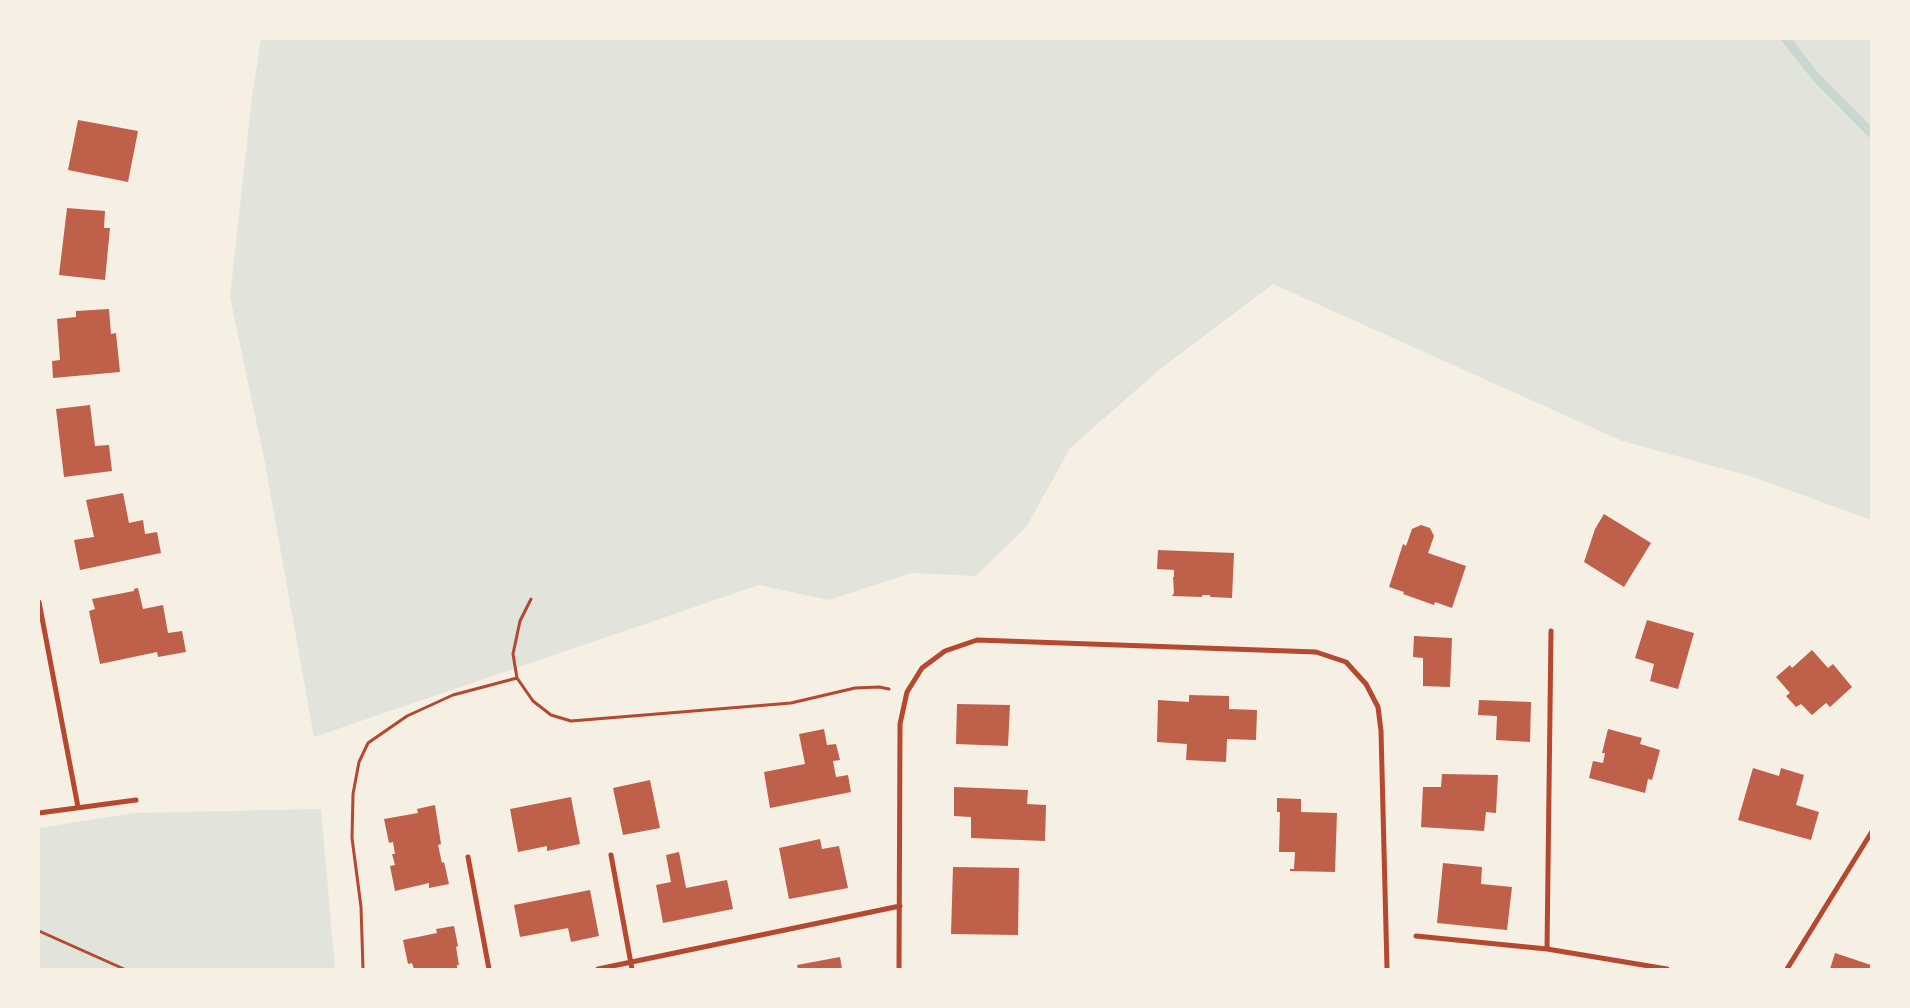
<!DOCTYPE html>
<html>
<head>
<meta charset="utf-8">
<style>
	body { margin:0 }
	#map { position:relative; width:1910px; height:1008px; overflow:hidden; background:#f6efe4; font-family:"IBM Plex Serif",serif }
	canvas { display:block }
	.frame { position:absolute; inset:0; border:40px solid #f6efe4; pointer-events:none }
</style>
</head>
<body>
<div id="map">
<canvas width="1910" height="1008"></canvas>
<div class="frame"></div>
</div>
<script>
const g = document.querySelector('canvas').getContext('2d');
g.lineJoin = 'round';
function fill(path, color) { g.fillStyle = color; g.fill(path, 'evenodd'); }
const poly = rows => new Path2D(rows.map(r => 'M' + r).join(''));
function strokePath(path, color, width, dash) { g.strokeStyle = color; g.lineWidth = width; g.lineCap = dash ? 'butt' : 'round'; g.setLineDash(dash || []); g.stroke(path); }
const green = poly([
	[261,39,1871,39,1871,520,1753,477,1622,441,1273,284,1159,370,1070,448,1027,526,976,576,912,573,828,600,759,585,314,737,264,458,230,297,252,97],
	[321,809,335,969,39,969,39,828,134,813]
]);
const stream = poly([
	[1786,39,1815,76,1871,133]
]);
const building = poly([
	[78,120,138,131,128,182,68,170],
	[67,208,105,211,104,228,110,228,105,280,59,275],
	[109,309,111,334,116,333,120,372,53,378,52,361,60,360,57,319,76,317,76,311],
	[90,405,95,446,109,445,112,471,64,477,56,409],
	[123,493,129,523,143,520,145,534,157,532,161,553,80,570,74,540,94,537,86,500],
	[1604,514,1651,543,1624,587,1584,562,1595,529],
	[1421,525,1430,528,1434,536,1428,553,1466,566,1452,608,1435,602,1434,605,1403,594,1404,592,1389,587,1403,544,1406,546,1412,529],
	[1158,550,1234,553,1232,598,1210,597,1210,595,1202,595,1202,597,1172,596,1174,593,1173,577,1174,577,1174,570,1157,569],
	[138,588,143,609,163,605,168,633,182,631,186,652,158,657,157,652,100,664,89,611,95,609,92,599,134,591,134,589],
	[1647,620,1694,633,1678,689,1650,681,1654,664,1635,658],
	[1414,636,1452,638,1450,687,1423,686,1423,658,1413,657],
	[1812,650,1828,668,1833,664,1852,687,1830,707,1826,703,1812,715,1801,704,1796,707,1786,696,1790,693,1776,677,1790,665,1792,668],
	[1189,695,1229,696,1229,709,1257,710,1256,740,1227,739,1226,762,1186,760,1187,744,1157,742,1158,700,1189,702],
	[1479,700,1531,702,1530,742,1496,740,1497,716,1478,715],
	[957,704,1010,705,1008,746,956,744],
	[824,729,827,745,836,744,840,760,833,761,836,777,848,775,851,792,770,808,764,772,805,764,799,734],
	[1608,729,1642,738,1640,744,1660,750,1652,780,1648,779,1645,793,1589,778,1593,761,1603,763,1605,753,1602,753],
	[1753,768,1779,776,1781,768,1804,775,1796,805,1819,812,1811,840,1738,820],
	[1442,774,1498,775,1496,813,1486,812,1484,831,1421,827,1423,787,1441,787],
	[650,780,660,828,623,835,613,788],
	[954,787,1028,790,1027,804,1046,805,1045,841,971,838,971,817,954,816],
	[571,797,580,844,547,851,547,846,518,852,510,809],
	[1277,798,1301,799,1301,812,1337,813,1335,872,1290,871,1290,869,1294,869,1295,852,1279,852,1280,812,1277,812],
	[435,805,441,844,438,845,442,863,444,862,449,884,429,888,429,883,395,891,390,866,395,865,392,854,395,854,393,842,389,843,384,819,418,813,417,809],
	[820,839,822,849,839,846,848,888,789,899,779,848],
	[679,852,686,888,727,880,733,909,663,923,656,885,671,882,666,855],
	[1443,863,1482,867,1481,884,1512,887,1507,930,1437,923],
	[953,867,1019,868,1018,935,951,934],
	[590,890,599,936,571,942,568,928,520,937,514,905],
	[454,926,458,946,456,947,459,965,457,965,457,969,414,969,412,963,408,964,403,940,437,933,436,929],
	[1835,953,1871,965,1871,969,1830,969],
	[840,957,842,969,798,969,797,965]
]);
const path = poly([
	[531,599,520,621,513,654,517,678,533,701,551,715,571,721,791,703,855,688,879,687,889,689],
	[39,931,124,969],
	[363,969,361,907,352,838,353,794,359,762,368,743,407,716,453,695,517,678]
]);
const minor = poly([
	[39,602,78,807],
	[39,813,136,800],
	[611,855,632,969],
	[468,857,489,969],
	[1416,936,1547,949,1667,969],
	[1547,949,1551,631],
	[598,969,900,906],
	[899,969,900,724,907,692,922,668,945,651,977,640,1316,652,1346,662,1366,684,1378,707,1381,731,1387,969],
	[1787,969,1871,833]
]);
fill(green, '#e2e4dc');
strokePath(stream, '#c9d6d2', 9);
fill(building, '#bf614a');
strokePath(path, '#b5482f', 3);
strokePath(minor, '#b5482f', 5);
</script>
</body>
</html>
